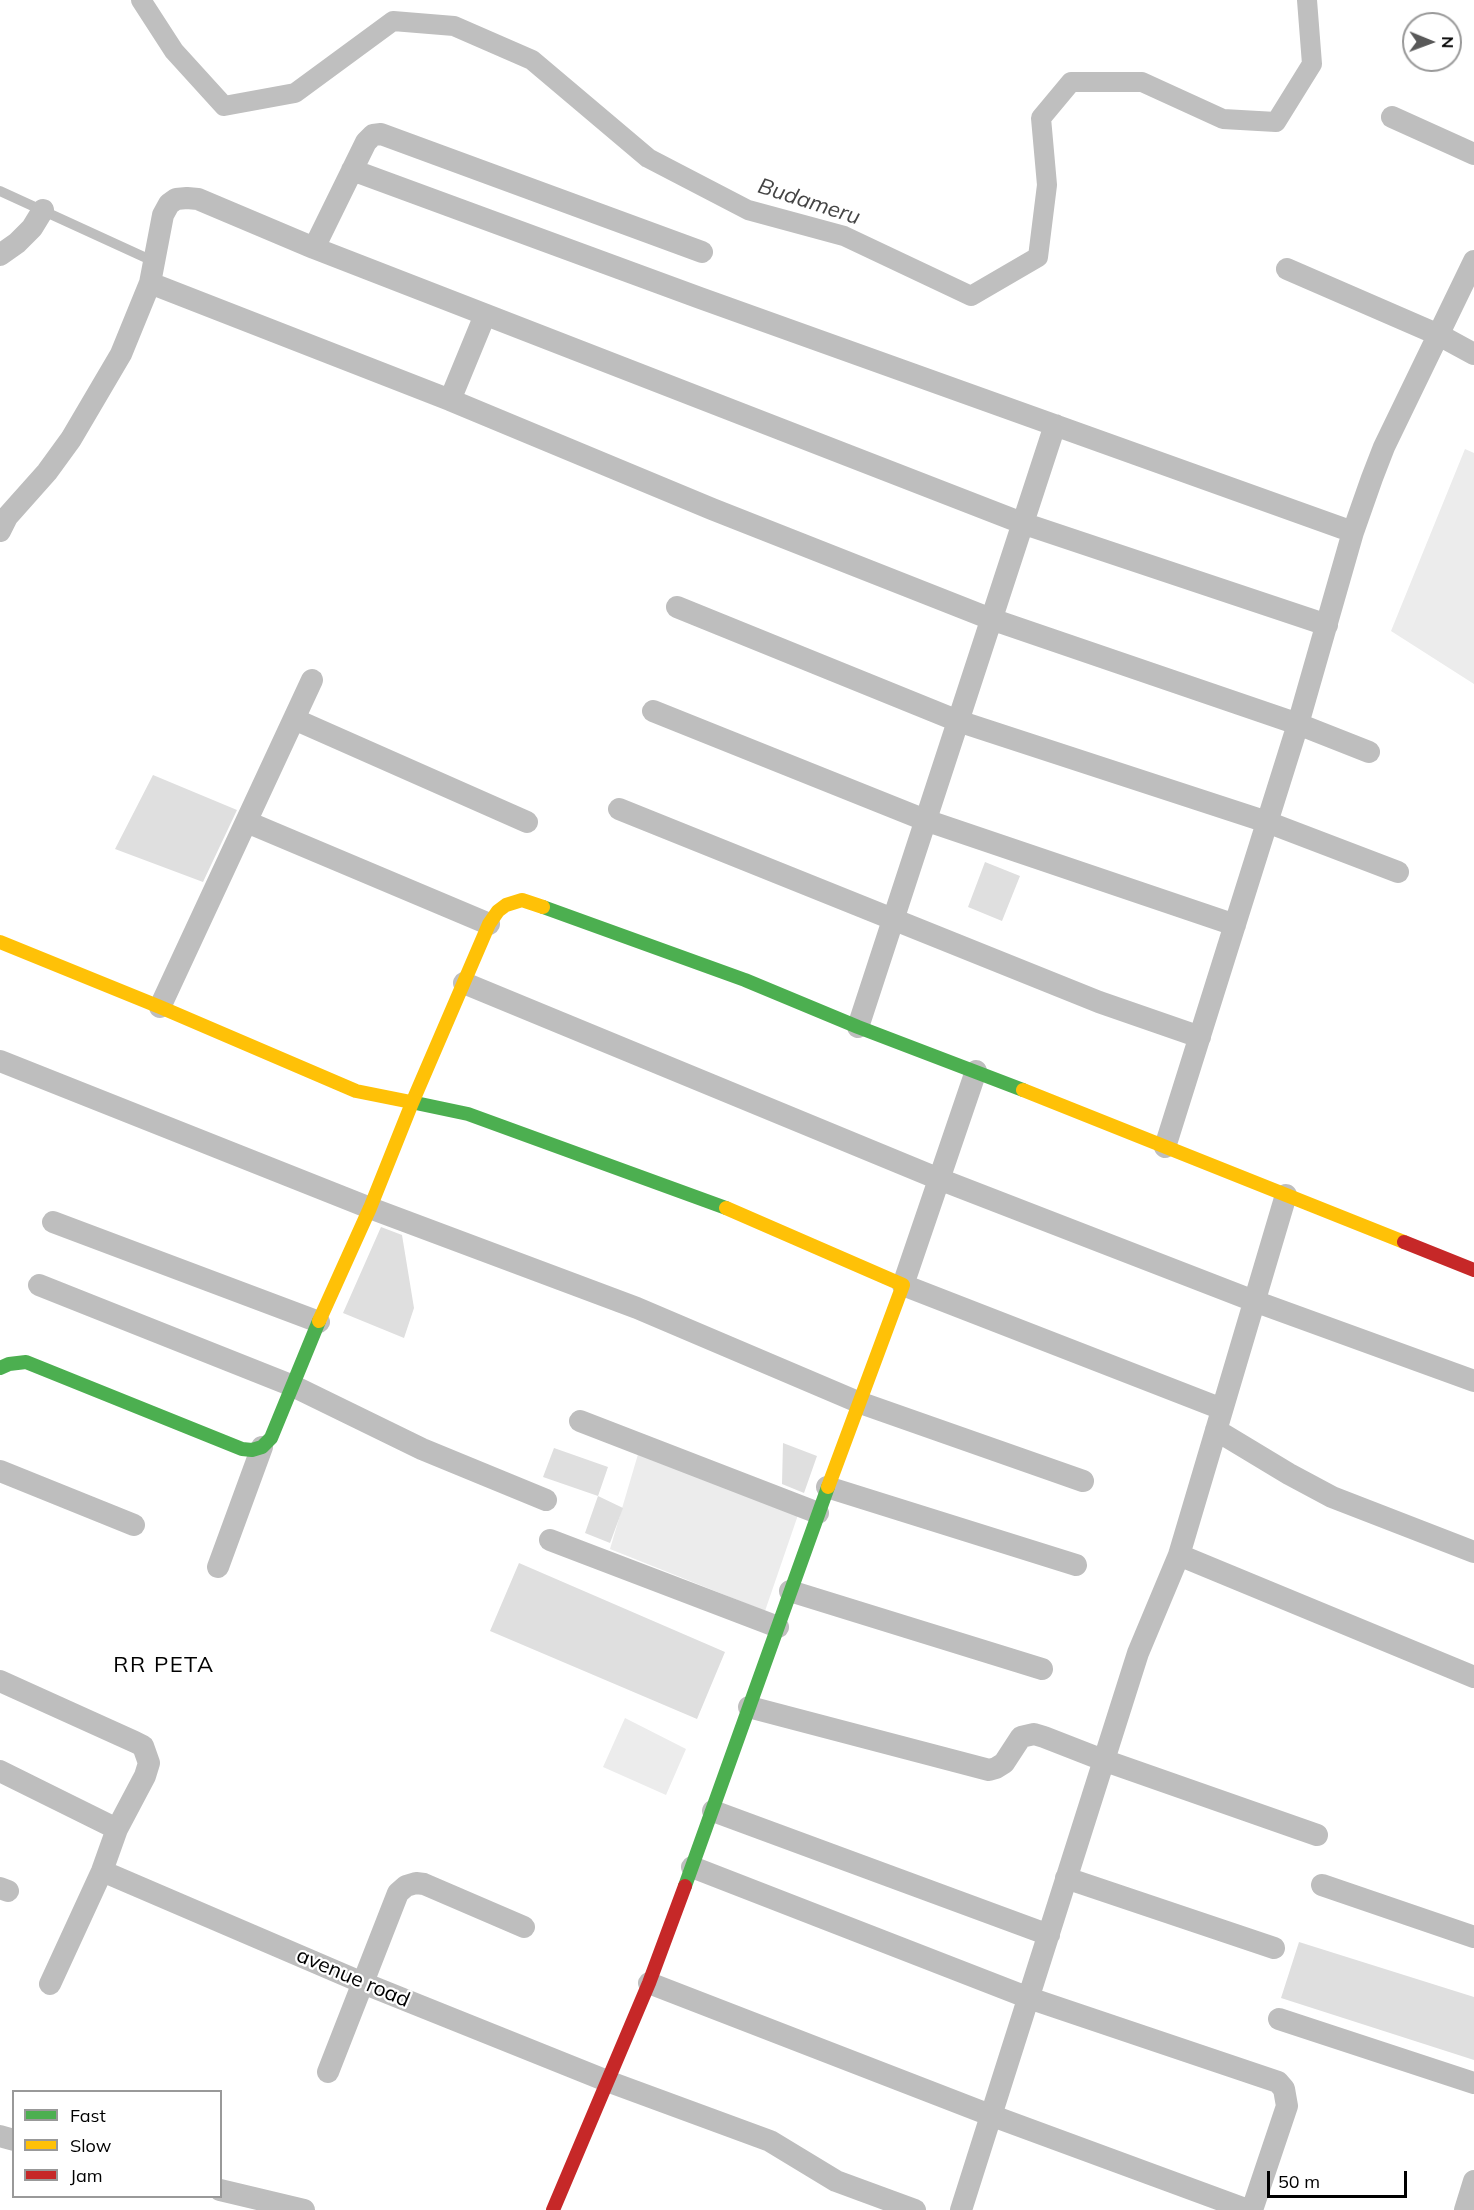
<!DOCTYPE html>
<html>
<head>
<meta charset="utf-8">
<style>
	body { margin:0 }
	#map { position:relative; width:1474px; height:2210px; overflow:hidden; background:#fff; font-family:Mulish,sans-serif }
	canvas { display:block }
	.legend { position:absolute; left:12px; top:2090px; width:210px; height:108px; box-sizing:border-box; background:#fff; border:2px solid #999; margin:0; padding:8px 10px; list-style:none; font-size:18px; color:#000 }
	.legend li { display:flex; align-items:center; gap:12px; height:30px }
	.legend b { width:30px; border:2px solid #999 }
	.north { position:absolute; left:1402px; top:12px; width:60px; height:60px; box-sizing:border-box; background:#fff; border:2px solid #999; border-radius:50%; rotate:91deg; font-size:16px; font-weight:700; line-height:24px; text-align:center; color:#000 }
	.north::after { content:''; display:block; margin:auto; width:21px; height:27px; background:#595959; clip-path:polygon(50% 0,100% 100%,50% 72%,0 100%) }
	.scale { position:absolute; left:1267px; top:2171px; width:140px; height:27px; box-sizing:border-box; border:3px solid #000; border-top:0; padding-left:8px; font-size:18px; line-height:21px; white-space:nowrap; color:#000; -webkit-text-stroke:4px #fff; paint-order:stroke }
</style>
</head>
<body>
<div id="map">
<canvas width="1474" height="2210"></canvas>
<ul class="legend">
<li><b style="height:8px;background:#4caf50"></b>Fast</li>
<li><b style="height:8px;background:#ffc107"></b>Slow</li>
<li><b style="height:8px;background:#c62828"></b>Jam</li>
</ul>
<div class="north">N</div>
<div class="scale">50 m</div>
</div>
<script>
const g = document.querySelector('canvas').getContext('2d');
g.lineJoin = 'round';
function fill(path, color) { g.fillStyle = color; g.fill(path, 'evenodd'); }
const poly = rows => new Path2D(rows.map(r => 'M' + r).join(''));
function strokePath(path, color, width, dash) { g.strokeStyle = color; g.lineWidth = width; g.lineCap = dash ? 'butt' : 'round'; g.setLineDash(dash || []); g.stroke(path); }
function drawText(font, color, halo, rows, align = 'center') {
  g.font = font + ' Mulish,sans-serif'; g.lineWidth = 4.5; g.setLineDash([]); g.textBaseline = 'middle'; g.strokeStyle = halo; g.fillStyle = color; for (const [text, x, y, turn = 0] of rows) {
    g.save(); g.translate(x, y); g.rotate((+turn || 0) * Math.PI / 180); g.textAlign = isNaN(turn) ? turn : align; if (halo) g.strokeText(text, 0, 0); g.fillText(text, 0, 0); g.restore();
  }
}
const green = poly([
	[1465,449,1474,453,1474,684,1391,631],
	[644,1434,798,1515,765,1611,610,1549],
	[625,1718,686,1749,666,1795,603,1767]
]);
const canal = poly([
	[141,0,174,51,224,106,295,93,393,21,454,26,532,60,648,158,748,210,844,236,971,296,1038,257,1047,185,1041,118,1071,82,1142,82,1223,119,1276,122,1312,64,1307,0]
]);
const building = poly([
	[153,775,237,810,203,882,115,849],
	[985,862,1020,876,1002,921,968,907],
	[381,1227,402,1235,414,1308,404,1338,343,1313],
	[783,1443,817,1456,804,1493,782,1484],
	[554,1448,608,1467,598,1496,543,1477],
	[598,1496,623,1508,610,1543,585,1533],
	[519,1563,725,1652,697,1719,490,1631],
	[1299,1942,1474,1997,1474,2060,1281,1998]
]);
const lane = poly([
	[0,191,155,262]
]);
const street = poly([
	[1392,117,1474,154],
	[352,170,700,298,1353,532],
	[314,248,366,142,373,135,381,134,702,252],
	[0,255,17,243,32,228,43,210],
	[1287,269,1439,335,1474,354],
	[150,283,450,400,712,509,991,619,1298,724,1369,752],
	[450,400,485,315],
	[0,531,7,517,47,472,71,439,121,354,150,283,163,215,169,204,176,199,187,198,198,199,314,248,1022,523,1327,625],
	[677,607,958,721,1267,822,1398,872],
	[653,711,925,820,1235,925],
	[294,719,527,822],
	[619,809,1099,1002,1200,1037],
	[247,822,489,924],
	[464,983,939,1179,1254,1301,1474,1381],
	[160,1007,312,680],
	[858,1027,1055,425],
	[0,1061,370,1208,637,1308,858,1402,1083,1481],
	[976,1071,903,1285,1222,1409],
	[1165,1147,1298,724,1353,532,1372,478,1384,447,1474,261],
	[53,1222,319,1322],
	[39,1285,293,1386,422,1449,546,1500],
	[580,1421,818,1513],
	[1216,1430,1289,1474,1332,1497,1474,1552],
	[0,1471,134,1525],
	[827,1487,1076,1565],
	[550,1540,778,1627],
	[1179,1555,1474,1677],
	[218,1567,262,1447],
	[790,1591,1042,1669],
	[0,1681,135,1742,143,1746,149,1763,145,1776,117,1829,102,1871,50,1984],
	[749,1707,989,1770,996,1768,1004,1763,1021,1737,1034,1734,1044,1737,1103,1760,1317,1835],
	[0,1771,117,1829],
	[713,1811,1049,1935],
	[692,1867,1029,1998,1278,2082,1284,2089,1287,2106,1252,2210],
	[102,1871,363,1983,607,2081,770,2141,836,2181,915,2210],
	[1066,1878,1274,1948],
	[1322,1885,1474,1937],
	[0,1888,8,1891],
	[649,1983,990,2115,1248,2210],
	[1279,2019,1474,2083],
	[328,2072,398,1893,406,1886,416,1883,424,1884,524,1927],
	[0,2136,14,2140],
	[220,2190,304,2210],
	[961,2210,1138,1653,1179,1555,1286,1195],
	[1465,2210,1474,2181]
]);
const fast = poly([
	[543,907,745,980,858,1027,1023,1090],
	[411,1102,468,1114,726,1208],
	[0,1368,9,1364,26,1362,242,1449,252,1450,262,1447,271,1438,319,1321],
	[685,1886,828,1487]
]);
const slow = poly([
	[0,942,160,1007,356,1091,411,1102],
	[1023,1090,1404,1242],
	[726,1208,903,1285,828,1487],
	[319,1321,370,1208,412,1103,489,924,498,911,506,905,522,900,543,907]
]);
const jam = poly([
	[1404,1242,1474,1270],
	[553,2210,649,1983,685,1886]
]);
const streetNames = [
	["avenue road",353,1978,23]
];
const waterNames = [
	["Budameru",809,202,18]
];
const neighbourhoodNames = [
	["RR PETA",164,1665]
];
fill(green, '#ececec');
strokePath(canal, '#bfbfbf', 20);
fill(building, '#dfdfdf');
strokePath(lane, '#bebebe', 10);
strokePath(street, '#bebebe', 22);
strokePath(fast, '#4caf50', 14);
strokePath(slow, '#ffc107', 14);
strokePath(jam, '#c62828', 14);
drawText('21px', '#000', '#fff', streetNames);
drawText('italic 22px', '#444', '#fff', waterNames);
g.letterSpacing = '1.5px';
drawText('22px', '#000', '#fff', neighbourhoodNames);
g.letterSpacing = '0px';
</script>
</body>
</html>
